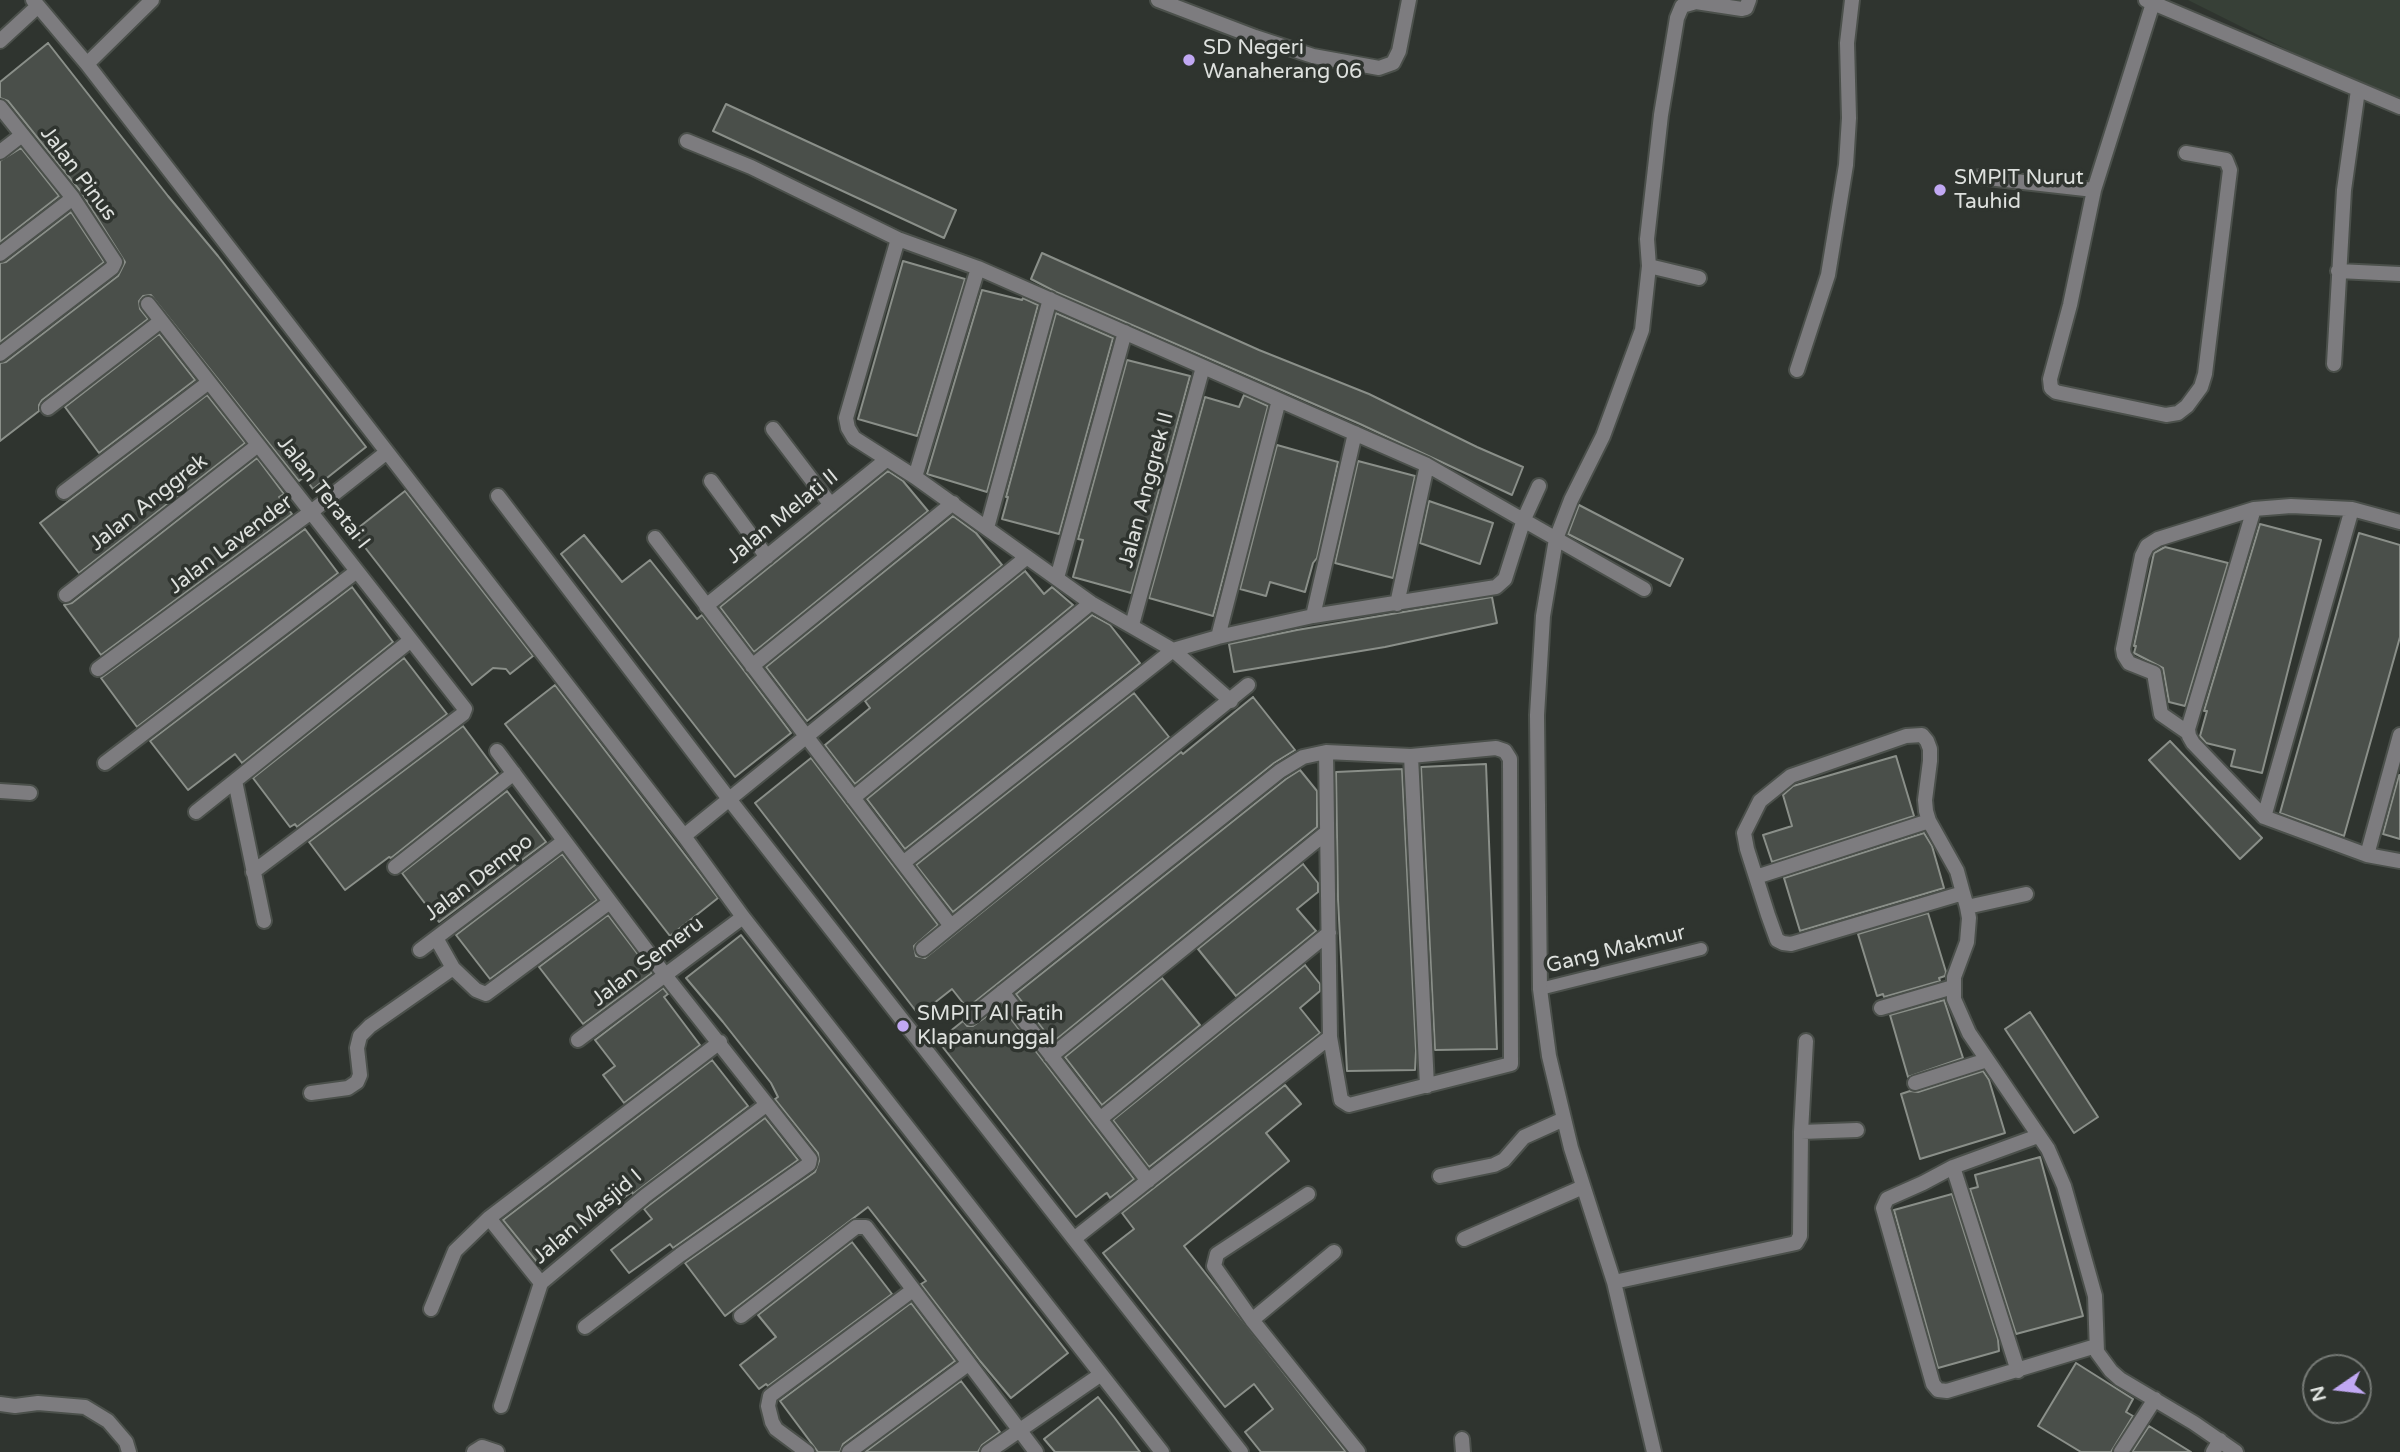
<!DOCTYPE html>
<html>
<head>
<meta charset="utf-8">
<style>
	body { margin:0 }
	#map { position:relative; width:2400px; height:1452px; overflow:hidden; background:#2f342f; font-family:"Varela Round",sans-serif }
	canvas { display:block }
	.north { position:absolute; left:2302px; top:1354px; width:70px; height:70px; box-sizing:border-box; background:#2f342f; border:2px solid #757975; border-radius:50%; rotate:256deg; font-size:19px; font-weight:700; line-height:28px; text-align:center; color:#dee1de }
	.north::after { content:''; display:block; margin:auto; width:24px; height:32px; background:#c1a8f3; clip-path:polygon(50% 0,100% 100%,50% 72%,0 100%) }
</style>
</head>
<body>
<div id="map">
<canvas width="2400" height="1452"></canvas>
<div class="north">N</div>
</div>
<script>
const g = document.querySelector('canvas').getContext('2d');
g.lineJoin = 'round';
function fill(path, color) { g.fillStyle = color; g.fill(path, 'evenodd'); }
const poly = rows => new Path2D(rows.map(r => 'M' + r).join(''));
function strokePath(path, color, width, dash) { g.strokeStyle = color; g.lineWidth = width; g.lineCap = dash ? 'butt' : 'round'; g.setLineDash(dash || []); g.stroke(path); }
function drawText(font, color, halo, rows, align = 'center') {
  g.font = font + ' "Varela Round",sans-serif'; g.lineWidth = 7; g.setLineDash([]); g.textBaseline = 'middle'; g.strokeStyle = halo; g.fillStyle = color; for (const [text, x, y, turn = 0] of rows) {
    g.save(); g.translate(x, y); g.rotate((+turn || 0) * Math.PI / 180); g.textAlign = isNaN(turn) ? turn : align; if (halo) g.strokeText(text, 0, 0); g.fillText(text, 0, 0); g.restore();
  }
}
const built = poly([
	[2188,0,2400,0,2400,103,2382,97]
]);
const building = poly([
	[48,43,168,196,218,256,366,447,313,489,304,477,299,481,151,295,143,296,139,301,140,309,148,319,42,400,39,405,39,411,0,441,0,363,6,362,118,276,125,262,81,192,8,101,0,98,0,82,48,43],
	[726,104,956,210,944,238,713,131,726,104],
	[21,148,59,196,0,242,0,161,21,148],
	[71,212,104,262,0,342,0,263,6,262,71,212],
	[1042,253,1259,350,1369,394,1477,447,1523,467,1512,495,1360,424,1056,292,1031,279,1042,253],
	[903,261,965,279,917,436,858,419,903,261],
	[982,290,1022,300,1023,298,1038,305,987,492,927,474,982,290],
	[1056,313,1113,338,1059,534,1002,519,1008,497,1006,497,1056,313],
	[159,334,195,380,99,453,65,407,159,334],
	[1127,360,1190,376,1131,593,1073,577,1083,540,1078,539,1127,360],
	[207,395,245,443,79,573,40,523,207,395],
	[1244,395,1268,406,1213,616,1149,598,1205,397,1239,407,1244,395],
	[1277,445,1338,462,1317,558,1313,563,1305,592,1270,582,1266,596,1240,589,1277,445],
	[257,458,284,494,279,497,292,514,101,655,64,605,72,603,257,458],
	[1358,461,1415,476,1393,578,1335,563,1358,461],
	[888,471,903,481,928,511,754,652,720,607,888,471],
	[405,491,533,656,510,674,506,669,493,668,472,685,353,532,405,491],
	[1429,501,1493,523,1480,564,1420,543,1429,501],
	[1579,505,1683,559,1670,586,1568,534,1579,505],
	[953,516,976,533,1002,565,807,721,766,667,953,516],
	[2260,524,2321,540,2262,773,2231,766,2235,750,2206,743,2200,736,2207,711,2204,711,2260,524],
	[305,529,338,573,137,727,101,678,305,529],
	[2359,533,2400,545,2400,637,2344,836,2280,813,2359,533],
	[584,535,622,582,650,560,697,619,702,615,791,733,735,777,561,554,584,535],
	[2165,547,2228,563,2185,706,2169,702,2163,668,2134,653,2136,646,2134,646,2154,553,2165,547],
	[1025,571,1044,594,1052,587,1073,605,855,784,825,745,870,708,865,701,1025,571],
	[352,587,393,642,242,763,235,754,188,790,150,741,352,587],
	[1492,597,1497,623,1385,647,1234,672,1229,644,1297,630,1492,597],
	[1092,615,1110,625,1140,663,905,849,867,799,1092,615],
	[404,658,447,714,297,827,295,824,290,827,253,778,404,658],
	[555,685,718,898,670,936,505,724,555,685],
	[1134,693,1169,737,953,912,916,865,1134,693],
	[1253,697,1295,750,1274,763,967,1008,952,989,919,1015,755,803,811,758,938,925,914,946,916,956,925,958,1181,752,1183,754,1253,697],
	[463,726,498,773,391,858,389,857,345,890,309,842,463,726],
	[2170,741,2262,838,2240,859,2149,760,2170,741],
	[1896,756,1914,816,1772,862,1763,835,1792,826,1783,795,1793,786,1896,756],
	[1486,764,1497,1049,1435,1050,1421,767,1486,764],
	[1402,769,1416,1051,1415,1070,1347,1071,1338,900,1336,772,1402,769],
	[1300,770,1317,791,1317,827,1053,1042,1016,994,1286,779,1300,770],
	[2399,775,2400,775,2400,839,2383,834,2399,775],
	[507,791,546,842,439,922,402,873,507,791],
	[1924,833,1932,846,1944,888,1800,931,1784,878,1924,833],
	[562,854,597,900,490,979,456,935,562,854],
	[1303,864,1318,883,1318,892,1297,909,1316,931,1236,996,1198,949,1303,864],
	[1928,913,1946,972,1945,976,1939,978,1940,981,1884,997,1883,994,1877,996,1858,934,1928,913],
	[608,915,652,973,583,1024,539,967,608,915],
	[741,935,1068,1353,1011,1398,980,1361,921,1284,926,1281,868,1207,725,1316,685,1263,815,1172,819,1161,818,1153,775,1099,778,1097,771,1083,723,1022,686,978,741,935],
	[1305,965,1320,984,1320,991,1300,1008,1320,1033,1149,1167,1113,1120,1305,965],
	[1162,978,1200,1025,1102,1105,1065,1057,1162,978],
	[663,988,668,994,664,997,700,1045,624,1103,603,1075,615,1066,595,1040,663,988],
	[1944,1000,1963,1058,1908,1077,1890,1015,1944,1000],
	[1001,1006,1134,1179,1110,1198,1107,1193,1105,1194,1076,1217,938,1041,963,1021,967,1026,973,1026,1001,1006],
	[2030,1012,2098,1117,2074,1133,2005,1029,2030,1012],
	[712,1060,748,1106,633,1194,632,1192,592,1220,537,1262,503,1220,712,1060],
	[1983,1071,1989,1080,2005,1133,1920,1159,1901,1094,1910,1091,1918,1092,1983,1071],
	[1285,1085,1301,1104,1266,1133,1289,1161,1184,1246,1346,1452,1261,1452,1245,1432,1273,1409,1254,1384,1225,1407,1103,1253,1134,1229,1122,1213,1285,1085],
	[765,1118,798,1160,673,1248,670,1244,629,1273,611,1250,652,1219,644,1209,765,1118],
	[2040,1157,2083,1316,2016,1334,1970,1189,1978,1187,1975,1175,2040,1157],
	[1952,1194,1998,1339,1999,1351,1938,1368,1894,1210,1952,1194],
	[852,1242,892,1294,768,1386,766,1384,759,1389,740,1365,776,1337,758,1315,852,1242],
	[911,1303,955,1361,843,1444,840,1452,818,1452,780,1401,911,1303],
	[2076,1363,2133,1399,2126,1412,2133,1416,2111,1452,2081,1452,2038,1426,2076,1363],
	[961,1381,1000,1432,982,1445,978,1452,865,1452,961,1381],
	[1098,1397,1114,1417,1140,1452,1055,1452,1044,1439,1098,1397],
	[2149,1426,2191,1452,2132,1452,2149,1426]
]);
const service = poly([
	[1540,989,1701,949]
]);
const minor = poly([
	[33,0,87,64,684,836,743,917,1162,1452],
	[1158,0,1255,37,1313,56,1379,68,1393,63,1399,51,1409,0],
	[2146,0,2400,107],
	[2153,3,2094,190,2070,305,2050,379,2051,388,2056,392,2166,415,2178,413,2187,406,2201,387,2205,374,2230,170,2226,160,2186,153],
	[0,41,38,6],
	[87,64,152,0],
	[0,107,73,198,115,262,112,268,0,354],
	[687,141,751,167,898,239,978,268,1427,465,1644,589],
	[0,152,22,135],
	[1979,177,2094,190],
	[898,239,846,418,848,428,854,438,915,477,1091,603,1173,650,1231,701],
	[0,254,73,198],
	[1649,266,1699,278],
	[2338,271,2400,274],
	[148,304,465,709,463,714,253,872],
	[2334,364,2344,190,2358,90],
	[1797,370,1828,275,1846,165,1849,118,1847,43,1852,0],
	[48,408,161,321],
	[773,429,831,505],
	[915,477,978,268],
	[711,481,767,557],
	[64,492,209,382],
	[498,496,729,799,1241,1452],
	[2254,509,2188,729,2189,736,2193,743,2264,817,2367,855,2400,861],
	[987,528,1050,299],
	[655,538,951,926],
	[1057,578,1125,332],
	[66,595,258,445],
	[1397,604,1427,465],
	[706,606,886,460],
	[1313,616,1355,433],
	[1132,625,1203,367],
	[1218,637,1279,400],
	[752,666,953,503],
	[98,669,311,512,387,452],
	[2187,732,2161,714,2154,673,2129,663,2124,655,2123,649,2142,556,2147,546,2158,539,2254,509,2291,506,2352,509,2400,522],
	[497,751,665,975,810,1159,809,1164,680,1255,585,1327],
	[1411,756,1427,1086],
	[105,763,357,571],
	[235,781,264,921],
	[0,791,30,793],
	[853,798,1091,603],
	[196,812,411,640],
	[2264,817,2352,509],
	[684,836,1027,557],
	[2367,855,2400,735],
	[903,863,1173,650,1218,637,1313,616,1496,587,1505,579,1524,519,1539,486],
	[395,867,514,773],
	[1756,877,1929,821],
	[1963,893,1791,944,1783,943,1777,940,1768,915,1747,849,1744,833,1760,801,1791,776,1906,736,1922,735,1927,741,1930,749,1930,761,1925,800,1926,811,1929,821,1957,871,1963,893,1967,907,1969,918,1967,942,1954,977,1954,999,1969,1033,2048,1149,2064,1186,2095,1296,2097,1352,2111,1371,2120,1379,2194,1423,2236,1452],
	[1967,907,2026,894],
	[436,938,453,968,476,990,486,994,610,902],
	[923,949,1248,685],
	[420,950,564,841],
	[1002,992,1148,1181],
	[1881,1008,1953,987],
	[971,1017,1280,771,1303,757,1326,752,1411,756,1496,748,1505,751,1510,759,1511,1064,1349,1105,1341,1100,1330,1037,1326,752],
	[578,1040,743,917],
	[1051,1056,1327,832],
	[1915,1083,1987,1060],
	[311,1093,348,1088,357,1082,360,1075,357,1048,360,1036,370,1026,453,968],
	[1100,1119,1329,933],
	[1801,1132,1857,1130],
	[2038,1136,1953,1167,1923,1183,1887,1199,1883,1208,1933,1384,1938,1390,1947,1391,2096,1346],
	[1953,1167,2018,1371],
	[1440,1176,1494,1165,1504,1160,1524,1137,1564,1119],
	[1308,1194,1217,1254,1214,1266,1252,1320,1358,1452],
	[1075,1238,1330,1037],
	[1464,1239,1583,1187],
	[1614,1282,1796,1243,1800,1236,1801,1132,1806,1041],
	[541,1283,489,1218,720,1042],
	[431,1309,455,1251,489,1218],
	[741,1316,856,1227,866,1227,1036,1452],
	[1252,1320,1334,1252],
	[0,1404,15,1406,38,1403,85,1407,108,1421,126,1442,129,1452],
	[501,1406,541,1283,645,1196,766,1105],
	[1462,1439,1463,1452],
	[474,1452,482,1447,497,1452],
	[807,1452,776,1429,772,1422,768,1406,770,1396,913,1290],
	[849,1452,968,1364],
	[988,1452,1100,1375],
	[1654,1452,1614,1282,1571,1148,1549,1056,1540,989,1537,715,1543,616,1556,539,1571,500,1603,436,1642,330,1649,266,1647,239,1661,115,1677,18,1682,6,1696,2,1742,9,1746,8,1749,0],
	[2121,1452,2155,1399],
	[2213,1452,2220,1440]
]);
const markers = [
	[1189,60,7,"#c1a8f3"],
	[1940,190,7,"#c1a8f3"],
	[903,1026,7,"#c1a8f3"]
];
const poiNames = [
	["SD Negeri",1203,48],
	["Wanaherang 06",1203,72],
	["SMPIT Nurut",1954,178],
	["Tauhid",1954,202],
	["SMPIT Al Fatih",917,1014],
	["Klapanunggal",917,1038]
];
const streetNames = [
	["Jalan Pinus",78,174,53],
	["Jalan Anggrek II",1147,490,-75],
	["Jalan Teratai I",323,493,52],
	["Jalan Anggrek",149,503,-38],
	["Jalan Melati II",783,517,-39],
	["Jalan Lavender",231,545,-37],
	["Jalan Dempo",479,878,-37],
	["Gang Makmur",1616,950,-14],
	["Jalan Semeru",648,962,-37],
	["Jalan Masjid I",588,1217,-40]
];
fill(built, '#374037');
fill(building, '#4a4f4a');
strokePath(building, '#8a8f89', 2);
strokePath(service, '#4b504b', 16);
strokePath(minor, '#4b504b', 18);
strokePath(service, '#7d7c7f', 12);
strokePath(minor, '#7d7c7f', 14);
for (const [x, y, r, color] of markers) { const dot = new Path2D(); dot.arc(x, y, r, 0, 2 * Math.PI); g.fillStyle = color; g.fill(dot); strokePath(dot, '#2f342f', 2.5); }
drawText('21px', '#dee1de', '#2f342f', poiNames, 'left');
drawText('21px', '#dee1de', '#2f342f', streetNames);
</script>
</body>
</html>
